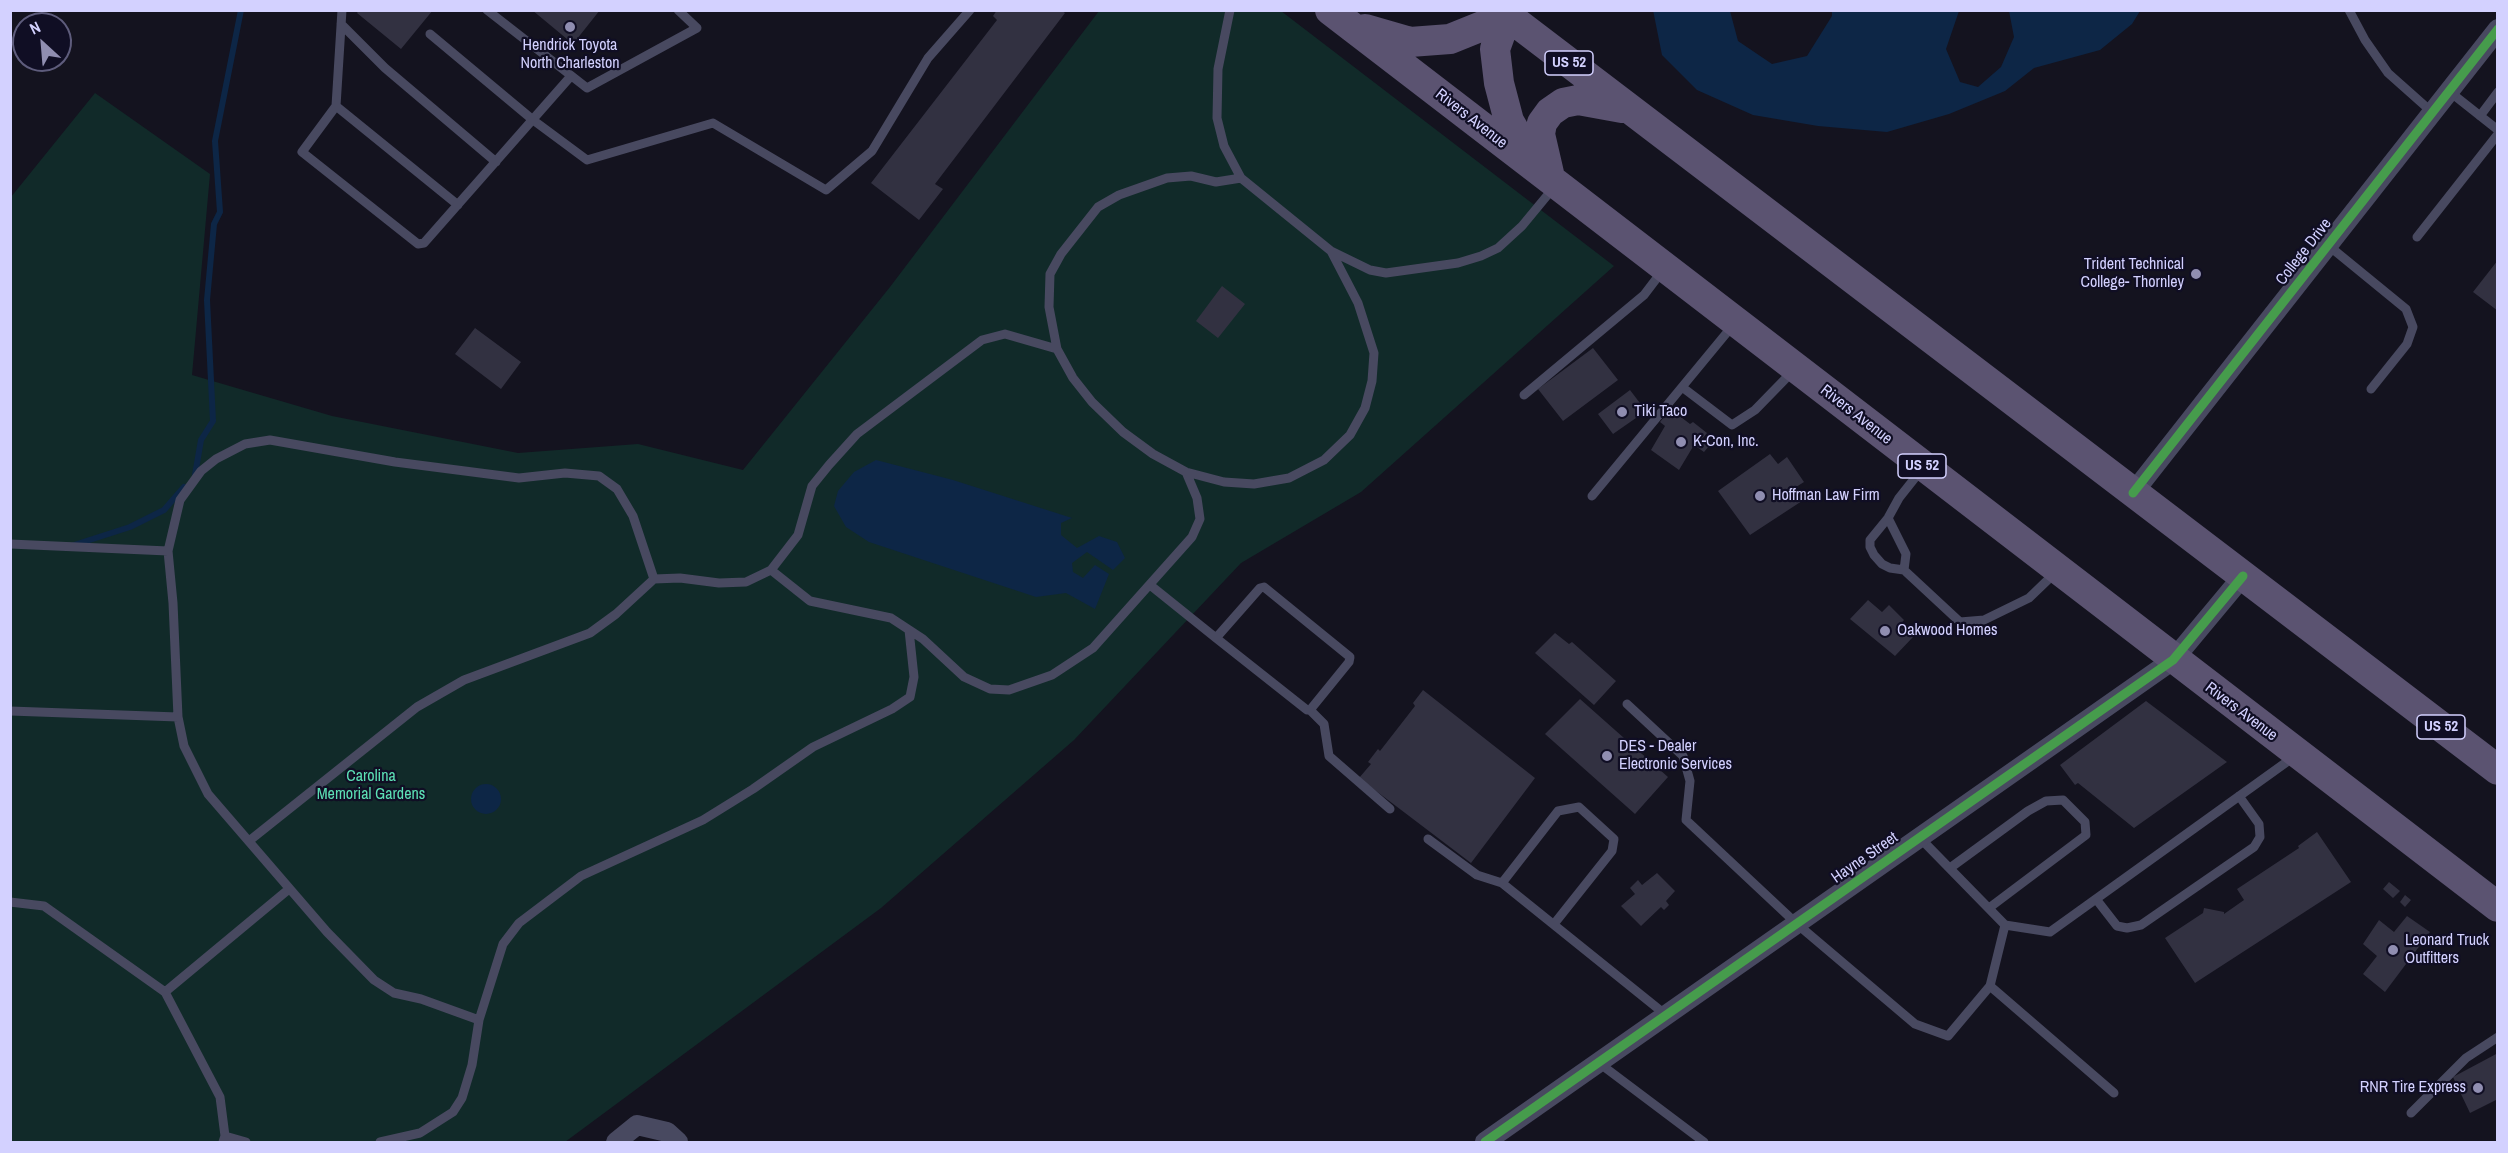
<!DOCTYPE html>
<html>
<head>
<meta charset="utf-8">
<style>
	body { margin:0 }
	#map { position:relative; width:2508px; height:1153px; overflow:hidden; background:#14131f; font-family:"Archivo Narrow",sans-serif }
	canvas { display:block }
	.frame { position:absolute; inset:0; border:12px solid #d3d1ff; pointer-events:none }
	.north { position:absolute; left:12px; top:12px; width:60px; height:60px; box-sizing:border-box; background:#100e24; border:2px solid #5e5c7c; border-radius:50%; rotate:334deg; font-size:16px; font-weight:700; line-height:24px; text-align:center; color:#d3d1ff }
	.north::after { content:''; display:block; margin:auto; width:21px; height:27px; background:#908eb1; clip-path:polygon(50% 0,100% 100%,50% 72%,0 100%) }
</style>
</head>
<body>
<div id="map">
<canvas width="2508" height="1153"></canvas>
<div class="frame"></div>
<div class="north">N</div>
</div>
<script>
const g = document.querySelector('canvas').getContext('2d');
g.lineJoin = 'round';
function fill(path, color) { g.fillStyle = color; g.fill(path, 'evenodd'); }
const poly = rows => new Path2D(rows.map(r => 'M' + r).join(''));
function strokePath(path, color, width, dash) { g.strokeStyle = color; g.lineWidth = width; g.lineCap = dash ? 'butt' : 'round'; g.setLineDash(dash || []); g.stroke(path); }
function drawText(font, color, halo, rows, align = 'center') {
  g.font = font + ' "Archivo Narrow",sans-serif'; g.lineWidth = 4.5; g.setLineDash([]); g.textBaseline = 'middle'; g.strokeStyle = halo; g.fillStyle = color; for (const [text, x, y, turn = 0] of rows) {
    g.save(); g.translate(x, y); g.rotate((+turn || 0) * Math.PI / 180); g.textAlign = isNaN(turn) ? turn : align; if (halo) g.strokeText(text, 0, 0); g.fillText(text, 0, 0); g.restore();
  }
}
const green = poly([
	[1099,11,1281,11,1614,266,1361,492,1241,563,1074,740,881,908,565,1142,11,1142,11,197,95,93,210,174,192,375,332,416,518,453,638,444,743,470,890,287]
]);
const water = poly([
	[1653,10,1730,11,1738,41,1772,64,1807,56,1832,16,1832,11,1959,11,1946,49,1960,82,1978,87,2001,67,2014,37,2009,11,2140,11,2132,24,2100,50,2034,68,2005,91,1949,114,1887,132,1818,126,1753,115,1697,90,1662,55],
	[876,460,953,480,1072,518,1061,523,1061,535,1077,548,1099,536,1117,542,1125,558,1113,570,1087,552,1072,563,1073,572,1083,578,1095,565,1109,574,1095,609,1066,593,1036,597,869,542,846,527,834,506,838,491,854,472],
	'471 799a15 15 0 1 1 30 0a15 15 0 1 1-30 0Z'
]);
const stream = poly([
	[195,475,201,440,213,421,207,300,214,224,220,212,215,141,241,10],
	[74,545,130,527,164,510,184,487]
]);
const building = poly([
	[359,10,433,10,401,49,357,13],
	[532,10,600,10,573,44],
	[997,10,1061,10,1065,13,935,184,943,189,919,220,871,183,997,20,993,16],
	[2498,260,2498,311,2473,292],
	[1222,286,1245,304,1218,338,1196,321],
	[475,328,521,362,501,389,455,354],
	[1593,348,1618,380,1563,421,1538,389],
	[1630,390,1646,411,1613,434,1598,414],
	[1668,412,1673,417,1677,414,1690,424,1693,422,1707,433,1702,439,1710,445,1704,452,1694,445,1679,470,1651,450,1665,426,1660,422],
	[1770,454,1778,464,1787,457,1804,482,1793,489,1802,501,1750,535,1718,491],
	[1868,600,1882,612,1889,605,1904,620,1899,626,1913,637,1895,656,1850,619],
	[1555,633,1569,644,1572,642,1616,681,1594,705,1535,653],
	[1423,690,1535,778,1471,863,1359,778,1371,764,1368,762,1378,749,1380,751,1415,706,1413,703],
	[1580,699,1668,777,1635,814,1545,734],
	[2146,701,2227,762,2134,828,2078,783,2075,785,2060,765],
	[2317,832,2351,882,2195,983,2165,938,2203,913,2204,908,2224,912,2224,914,2244,900,2237,889,2299,848,2298,846],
	[1657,873,1675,891,1666,901,1669,905,1664,910,1661,907,1641,926,1621,906,1635,894,1630,888,1638,880,1642,885],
	[2389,882,2400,891,2393,898,2383,889],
	[2405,895,2411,900,2405,907,2400,902],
	[2407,916,2430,932,2385,992,2363,974,2377,956,2363,944,2379,920,2394,932],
	[2498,1053,2498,1099,2470,1113,2453,1077]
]);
const lane = poly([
	[342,10,336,106,302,152,418,244,424,243,571,76],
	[487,10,587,88,697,28,678,10],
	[1230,10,1218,69,1217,118,1224,146,1241,178,1331,251,1370,270,1386,273,1458,263,1481,256,1498,248,1522,226,1555,186],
	[2349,10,2365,40,2388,73,2433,113],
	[341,24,385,68,496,162],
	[430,34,533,120,587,160,713,123,826,190,872,151,928,58,970,10],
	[2450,92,2498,130],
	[336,106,458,205],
	[2480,116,2498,92],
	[1241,178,1216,182,1191,176,1167,178,1119,195,1098,207,1061,254,1050,274,1049,307,1057,349,1073,378,1092,402,1123,432,1153,454,1186,472,1224,482,1254,484,1289,478,1324,460,1350,435,1365,408,1372,381,1374,353,1358,303,1331,251],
	[2417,237,2498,134],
	[2329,246,2406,309,2413,327,2407,344,2371,389],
	[1734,324,1682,387,1732,425,1755,410,1793,371],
	[1524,395,1644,295,1663,270],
	[1922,469,1899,498,1888,518,1870,540,1870,547,1874,555,1882,564,1890,568,1904,570,1960,622,1984,620,2029,598,2056,572],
	[1592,496,1682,387],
	[1888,518,1906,554,1904,570],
	[10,544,168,551],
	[771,570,810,601,891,618,923,639,964,677,990,689,1009,690,1052,675,1093,648,1192,537,1200,519,1197,498,1186,472],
	[1150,585,1216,638,1307,710,1310,710,1349,662,1350,657,1264,587,1260,588,1216,638],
	[1627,704,1683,756,1690,781,1686,820,1797,924,1915,1024,1948,1036,1990,986,2114,1093],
	[1310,710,1324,724,1329,756,1390,809],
	[10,711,178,717],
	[1920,838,2005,925,1990,986],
	[1428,839,1477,875,1502,883],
	[249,841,417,707,464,680,590,633,616,614,654,579,680,578,719,583,746,582,771,570,798,535,812,486,829,465,857,434,982,340,1005,334,1057,349],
	[1950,868,2028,811,2046,801,2063,800,2085,822,2086,835,1989,908],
	[2096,899,2117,926,2127,928,2141,925,2254,847,2260,837,2259,824,2239,796],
	[10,902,44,906,165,992,220,1097,225,1136,223,1142],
	[1554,924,1612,851,1614,839,1579,807,1558,811,1502,883,1666,1015],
	[2005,925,2050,932,2295,756],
	[165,992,289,889],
	[479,1020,421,999,394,993,374,980,327,932,208,794,184,746,178,717,173,603,168,551,180,500,201,471,216,459,245,444,270,440,395,462,519,478,565,473,599,476,617,489,633,516,654,579],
	[1599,1063,1704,1142],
	[2411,1113,2466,1058,2498,1037],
	[225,1136,246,1142],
	[380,1142,420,1133,453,1112,462,1098,472,1065,479,1020,503,944,519,923,581,876,703,820,753,789,813,747,892,709,910,697,914,677,909,630]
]);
const street = poly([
	[2133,493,2498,29],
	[616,1142,637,1125,667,1132,678,1142],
	[1485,1142,2173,660,2243,576]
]);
const primary = poly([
	[1330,10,2498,907],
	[1500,10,2498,770],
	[1507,16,1495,49,1499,83,1509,121,1530,157],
	[1365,29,1410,42,1450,39,1507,16],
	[1549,173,1540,134,1542,123,1550,112,1563,103,1578,100,1622,108]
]);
const cycleway = poly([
	[2133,493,2498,29],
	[1485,1142,2173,660,2243,576]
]);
const markers = [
	[570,27,6,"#908eb1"],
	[2196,274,6,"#908eb1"],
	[1622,412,6,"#908eb1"],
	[1681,442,6,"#908eb1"],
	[1760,496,6,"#908eb1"],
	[1885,631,6,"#908eb1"],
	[1607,756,6,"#908eb1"],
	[2393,950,6,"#908eb1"],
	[2478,1088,6,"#908eb1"]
];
const shields = [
	[1569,63,48],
	[1922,466,48],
	[2441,727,48]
];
const shieldNames = [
	["US 52",1569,63],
	["US 52",1922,466],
	["US 52",2441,727]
];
const poiNames = [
	["Hendrick Toyota",570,46,"center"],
	["North Charleston",570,64,"center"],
	["Trident Technical",2184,265,"right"],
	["College- Thornley",2184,283,"right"],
	["Tiki Taco",1634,412],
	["K-Con, Inc.",1693,442],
	["Hoffman Law Firm",1772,496],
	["Oakwood Homes",1897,631],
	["DES - Dealer",1619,747],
	["Electronic Services",1619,765],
	["Leonard Truck",2405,941],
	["Outfitters",2405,959],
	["RNR Tire Express",2466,1088,"right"]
];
const streetNames = [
	["Rivers Avenue",1471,119,38],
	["College Drive",2304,252,-52],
	["Rivers Avenue",1856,415,38],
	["Rivers Avenue",2241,712,37],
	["Hayne Street",1865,858,-35]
];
const parkNames = [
	["Carolina",371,777],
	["Memorial Gardens",371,795]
];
fill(green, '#112a29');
fill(water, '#0d2646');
strokePath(stream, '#0d2646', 6);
fill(building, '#323141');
strokePath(lane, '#484960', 9);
strokePath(street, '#484960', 20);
strokePath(primary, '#5b5371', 30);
strokePath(cycleway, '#469c4c', 9);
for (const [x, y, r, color] of markers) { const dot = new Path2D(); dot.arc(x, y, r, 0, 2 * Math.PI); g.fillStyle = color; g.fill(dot); strokePath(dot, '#100e24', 2); }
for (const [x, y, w] of shields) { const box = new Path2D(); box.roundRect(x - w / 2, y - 12, w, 24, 4.5); g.fillStyle = '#100e24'; g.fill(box); strokePath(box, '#d3d1ff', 1.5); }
drawText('bold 15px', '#d3d1ff', null, shieldNames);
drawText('16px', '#d3d1ff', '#100e24', poiNames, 'left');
drawText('16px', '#d3d1ff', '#100e24', streetNames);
drawText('16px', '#5ce0b5', '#100e24', parkNames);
</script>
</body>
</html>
